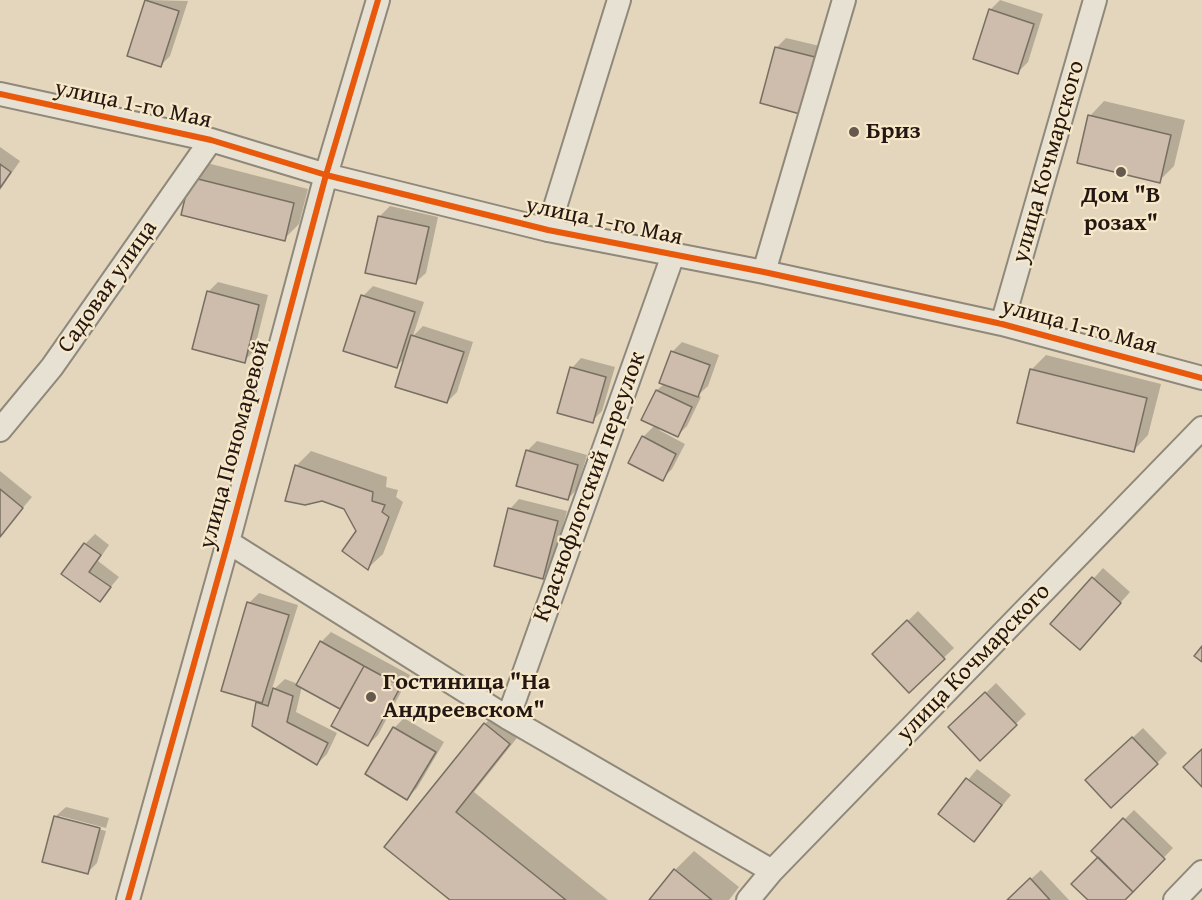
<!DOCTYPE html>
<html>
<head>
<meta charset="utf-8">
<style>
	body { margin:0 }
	canvas { display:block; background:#e3d6bc }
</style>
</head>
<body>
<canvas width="1202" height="900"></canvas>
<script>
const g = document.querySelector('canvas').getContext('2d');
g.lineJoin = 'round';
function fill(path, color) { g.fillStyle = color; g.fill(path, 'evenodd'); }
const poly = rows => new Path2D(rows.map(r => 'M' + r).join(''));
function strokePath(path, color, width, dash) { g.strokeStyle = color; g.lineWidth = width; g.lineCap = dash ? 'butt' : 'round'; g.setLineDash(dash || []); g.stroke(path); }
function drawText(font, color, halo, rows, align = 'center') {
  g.font = font + ' "Gentium Book Plus",serif'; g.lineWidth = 4.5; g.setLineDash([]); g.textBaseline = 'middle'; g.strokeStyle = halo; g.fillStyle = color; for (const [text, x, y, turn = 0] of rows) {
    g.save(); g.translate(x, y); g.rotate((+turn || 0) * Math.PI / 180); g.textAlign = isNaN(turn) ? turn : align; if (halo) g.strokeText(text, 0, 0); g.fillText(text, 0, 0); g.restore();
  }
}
const shadow = poly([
	[147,0,188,1,170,56,160,66,129,55],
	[1000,0,1043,14,1028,62,1018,72,990,10],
	[786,38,824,47,810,102,776,48],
	[1104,101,1185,120,1174,166,1159,181,1090,116],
	[0,147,20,161,0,190],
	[207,163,308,189,299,224,284,239,192,178],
	[390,206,438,217,426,273,416,282,380,216],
	[218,282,268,295,254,351,244,361,208,292],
	[373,286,424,302,413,336,423,326,473,342,457,392,447,402,406,357,397,366,363,296],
	[682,342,719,355,708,386,698,395,701,397,687,426,677,436,660,428,659,430,685,444,672,469,662,479,643,437,655,425,643,419,657,390,664,384,672,352],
	[1046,355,1161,384,1148,435,1134,450,1031,370],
	[581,358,615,367,602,411,592,421,572,368],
	[537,441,587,455,577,489,568,499,527,451],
	[311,451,387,477,386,487,398,490,396,497,403,502,383,554,368,568,358,532,346,507,322,499,296,466],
	[0,471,32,497,0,535],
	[519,499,567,511,552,567,542,577,510,509],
	[95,534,109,545,98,561,119,577,100,600,63,574,85,544],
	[1103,568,1130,592,1089,638,1053,624],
	[259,593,298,605,271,692,285,679,298,684,321,642,331,632,410,675,378,735,368,745,342,708,302,686,296,712,337,733,327,754,317,764,254,726,257,700,249,603],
	[918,611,954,648,909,691,874,654],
	[996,683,1026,714,981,758,951,727],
	[503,705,528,724,474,792,608,900,452,900,386,847,485,724],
	[404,718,444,742,417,788,407,798,367,774,394,728],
	[1143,728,1167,753,1157,763,1097,771],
	[977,769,1011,795,974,840,940,814],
	[66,807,109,818,106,828,60,816,60,819,106,831,97,863,87,873,56,816],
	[1134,810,1173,848,1123,900,1090,900,1100,857,1093,851],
	[694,851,739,887,729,900,651,900,675,870],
	[1041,870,1069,900,1008,900,1010,898]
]);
const building = poly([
	[145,0,179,11,161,67,127,56,145,0],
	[989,9,1034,24,1018,74,973,59,989,9],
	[775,47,815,57,800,114,760,103,775,47],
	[1088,115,1171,135,1160,183,1077,163,1088,115],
	[0,164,11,172,0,188,0,164],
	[190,177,294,203,285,241,181,215,190,177],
	[378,216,429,227,416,284,365,273,378,216],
	[207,291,259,305,245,363,192,349,207,291],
	[361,295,415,312,397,368,343,351,361,295],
	[411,335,464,352,447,403,395,387,411,335],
	[671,351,710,365,698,397,659,383,671,351],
	[570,367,606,377,593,423,557,413,570,367],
	[1030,369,1147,398,1134,452,1017,423,1030,369],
	[656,390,692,407,678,437,641,420,656,390],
	[642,436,676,454,663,481,628,463,642,436],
	[526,450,578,465,568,500,516,486,526,450],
	[295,465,373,492,372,501,385,505,382,512,389,517,368,570,342,551,356,531,344,509,322,501,305,505,285,501,295,465],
	[0,489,23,508,0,537,0,489],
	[508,508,558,521,543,579,494,566,508,508],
	[84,543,101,555,89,572,111,587,100,602,61,574,84,543],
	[1092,577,1121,603,1080,650,1050,624,1092,577],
	[247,602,289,615,262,703,221,691,247,602],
	[907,620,945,659,909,693,872,654,907,620],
	[320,641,364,666,340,709,296,685,320,641],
	[1202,646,1202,662,1194,656,1202,646],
	[364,666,401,686,368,746,331,726,364,666],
	[273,688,293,696,287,722,328,743,317,765,252,726,256,702,268,706,273,688],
	[985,692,1017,725,980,761,948,727,985,692],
	[484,723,510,744,456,812,566,900,450,900,384,847,484,723],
	[393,727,436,752,407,800,365,774,393,727],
	[1132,737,1158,764,1111,808,1085,780,1132,737],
	[1202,749,1202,787,1183,767,1202,749],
	[966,778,1002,805,974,842,938,814,966,778],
	[54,816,100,828,88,874,42,862,54,816],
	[1123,818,1165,859,1133,892,1091,851,1123,818],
	[1098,857,1133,892,1125,900,1088,900,1071,884,1098,857],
	[674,869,712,900,649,900,674,869],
	[1030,878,1050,900,1007,900,1030,878]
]);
const street = poly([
	[0,94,211,140,326,175,548,230,764,272,1002,324,1202,378],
	[548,230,619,0],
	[764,272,844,0],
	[1002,324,1095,0],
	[0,430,52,367,211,140],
	[228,542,508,718,772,871],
	[508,718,673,255],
	[128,900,228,542,326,175,378,0],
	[748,900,772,871,1202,428],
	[1175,900,1202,872]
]);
const cycleway = poly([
	[0,94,211,140,326,175,548,230,764,272,1002,324,1202,378],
	[128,900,228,542,326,175,378,0]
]);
const markers = [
	[854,132,6,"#665a4e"],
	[1121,172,6,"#665a4e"],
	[371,697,6,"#665a4e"]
];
const streetNames = [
	["улица 1-го Мая",133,105,12],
	["улица Кочмарского",1049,162,-74],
	["улица 1-го Мая",604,222,12],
	["Садовая улица",108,287,-55],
	["улица 1-го Мая",1079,327,15],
	["улица Пономаревой",235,445,-75],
	["Краснофлотский переулок",590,487,-70],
	["улица Кочмарского",974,663,-46]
];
const poiNames = [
	["Бриз",866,132],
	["Дом \"В",1121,196,"center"],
	["розах\"",1121,224,"center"],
	["Гостиница \"На",383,683],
	["Андреевском\"",383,711]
];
fill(shadow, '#0003');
fill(building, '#cebcac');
strokePath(building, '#776f62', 1.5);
strokePath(street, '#908879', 26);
strokePath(street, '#e7e1d4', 22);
strokePath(cycleway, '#e8590c', 6);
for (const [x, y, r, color] of markers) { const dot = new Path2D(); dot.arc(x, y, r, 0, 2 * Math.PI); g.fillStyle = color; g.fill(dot); strokePath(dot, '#f7e8c9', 2); }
drawText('24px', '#231713', '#f7e8c9', streetNames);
drawText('bold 24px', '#231713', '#f7e8c9', poiNames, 'left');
</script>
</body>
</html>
